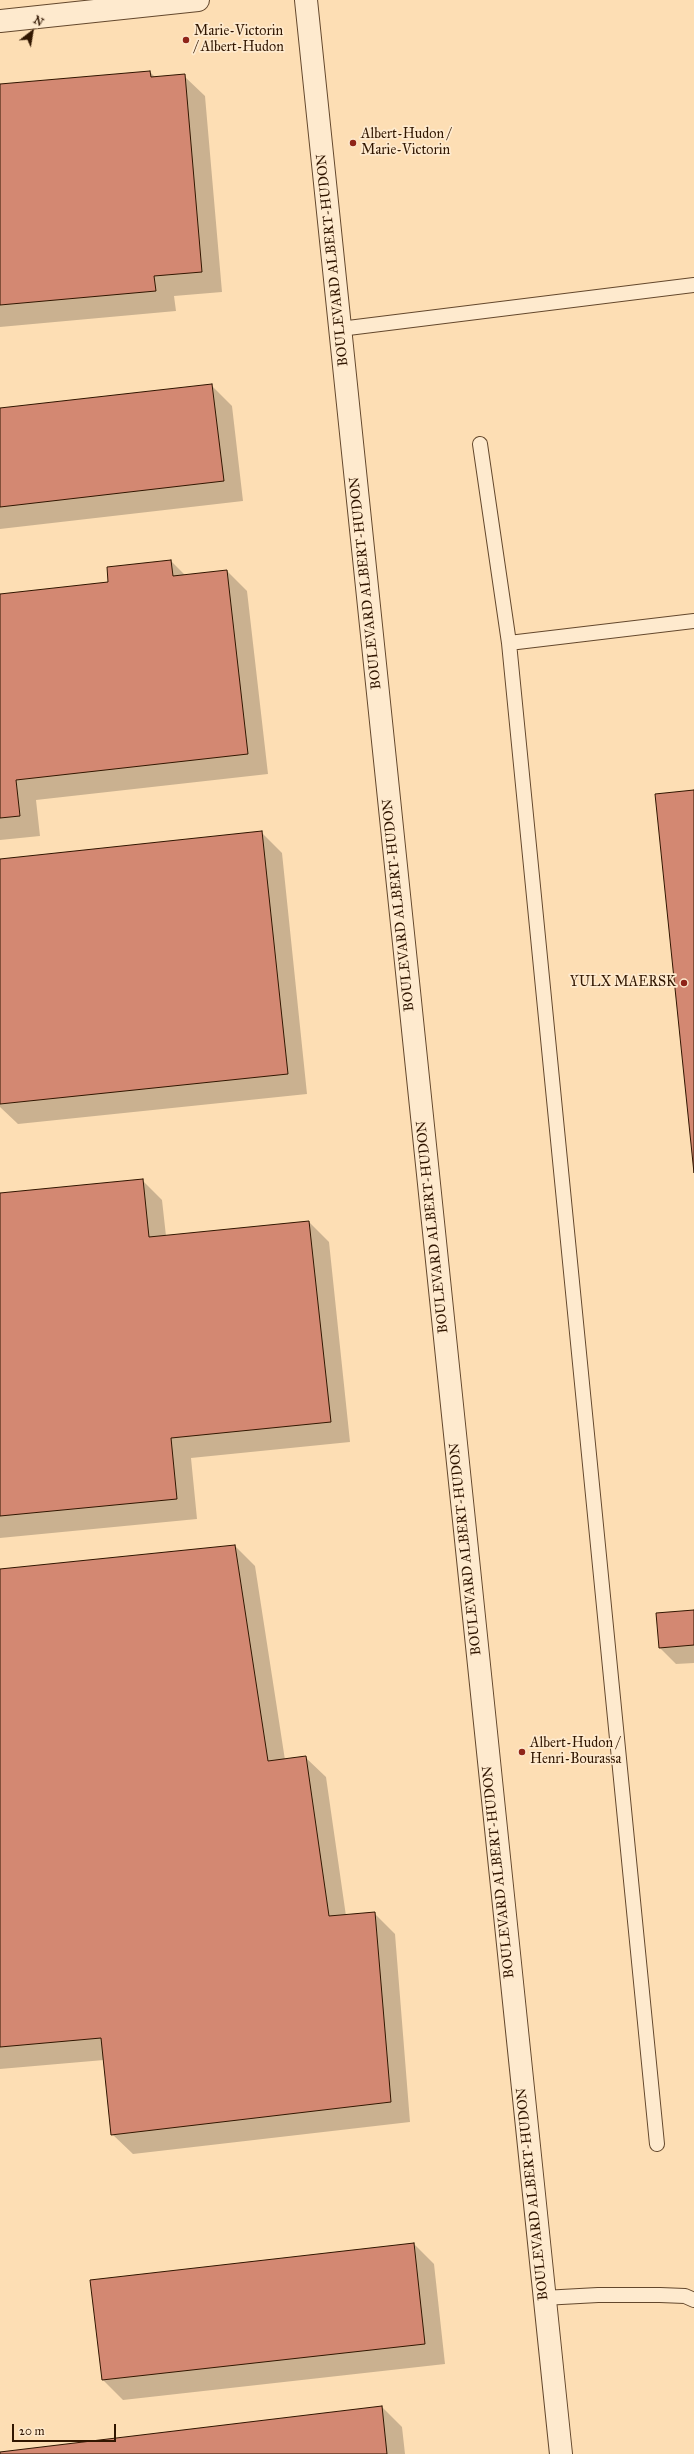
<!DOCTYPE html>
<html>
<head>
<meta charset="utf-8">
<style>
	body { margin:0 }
	#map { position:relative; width:694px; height:2454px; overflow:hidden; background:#fddeb4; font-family:"IM FELL Great Primer",serif }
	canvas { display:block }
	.north { position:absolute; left:12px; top:12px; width:40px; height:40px; -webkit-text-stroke:3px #feeace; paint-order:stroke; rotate:31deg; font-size:11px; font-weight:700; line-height:16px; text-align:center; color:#311600 }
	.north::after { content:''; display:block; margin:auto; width:14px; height:18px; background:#311600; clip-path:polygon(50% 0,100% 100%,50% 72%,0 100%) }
	.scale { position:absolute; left:12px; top:2424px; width:104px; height:18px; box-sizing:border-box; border:2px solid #311600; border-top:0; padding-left:5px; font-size:12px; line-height:14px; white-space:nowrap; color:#311600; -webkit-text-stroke:3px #feeace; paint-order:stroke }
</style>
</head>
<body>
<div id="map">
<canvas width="694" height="2454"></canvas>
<div class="north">N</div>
<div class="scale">20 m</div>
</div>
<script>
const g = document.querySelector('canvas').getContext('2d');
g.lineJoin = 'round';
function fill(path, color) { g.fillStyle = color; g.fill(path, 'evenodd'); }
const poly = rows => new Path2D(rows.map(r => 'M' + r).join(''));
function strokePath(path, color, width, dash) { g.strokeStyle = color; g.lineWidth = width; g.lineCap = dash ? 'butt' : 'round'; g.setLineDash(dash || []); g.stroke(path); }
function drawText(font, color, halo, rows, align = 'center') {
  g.font = font + ' "IM FELL Great Primer",serif'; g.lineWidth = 3.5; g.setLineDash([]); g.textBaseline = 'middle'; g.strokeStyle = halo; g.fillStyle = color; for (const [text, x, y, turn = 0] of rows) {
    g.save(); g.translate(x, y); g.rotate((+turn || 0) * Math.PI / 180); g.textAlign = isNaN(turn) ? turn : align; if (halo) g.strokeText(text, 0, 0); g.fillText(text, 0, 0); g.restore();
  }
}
const shadow = poly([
	[150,72,156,78,184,76,205,96,222,292,174,296,176,311,0,327,0,85],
	[211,385,232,406,243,501,0,529,0,409],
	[171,561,185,575,227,571,247,591,268,774,36,800,40,836,0,840,0,595,110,583],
	[261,832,282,853,307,1094,18,1124,0,1107,0,860],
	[142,1180,162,1200,166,1236,309,1222,329,1242,350,1442,191,1458,197,1519,0,1538,0,1194],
	[235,1546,255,1566,285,1760,305,1757,326,1777,346,1916,374,1913,395,1934,410,2122,133,2154,112,2134,104,2060,0,2069,0,1570],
	[694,1611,694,1663,676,1664,660,1648],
	[414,2244,434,2264,445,2364,123,2400,103,2380,91,2281],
	[382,2407,402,2427,405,2454,0,2454]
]);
const building = poly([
	[150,71,151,77,185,74,202,272,154,276,156,291,0,305,0,84,150,71],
	[212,384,224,481,0,507,0,408,212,384],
	[171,560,173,576,227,570,248,754,16,780,20,816,0,818,0,594,108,582,107,567,171,560],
	[694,790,694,1173,655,794,694,790],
	[262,831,288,1074,0,1104,0,859,262,831],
	[143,1179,149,1237,309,1221,331,1422,171,1438,177,1499,0,1516,0,1193,143,1179],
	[235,1545,268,1761,306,1756,329,1916,375,1912,391,2102,111,2135,101,2038,0,2047,0,1569,235,1545],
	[694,1610,694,1645,659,1648,656,1613,694,1610],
	[414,2243,425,2344,102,2380,90,2280,414,2243],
	[382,2406,387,2454,0,2454,0,2452,382,2406]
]);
const service = poly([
	[340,329,694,285],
	[480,444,509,643],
	[657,2144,509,643,694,621],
	[543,2298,598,2295,660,2295,685,2296,694,2300]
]);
const minor = poly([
	[0,21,198,0]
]);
const tertiary = poly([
	[306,0,561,2454]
]);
const markers = [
	[186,40,4,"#8f2418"],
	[353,143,4,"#8f2418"],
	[684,983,4,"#8f2418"],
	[522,1752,4,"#8f2418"]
];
const poiNames = [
	["Marie-Victorin",194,32],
	["/ Albert-Hudon",194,48],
	["Albert-Hudon /",361,135],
	["Marie-Victorin",361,151],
	["YULX MAERSK",676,983,"right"],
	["Albert-Hudon /",530,1744],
	["Henri-Bourassa",530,1760]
];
const streetNames = [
	["BOULEVARD ALBERT-HUDON",333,260,-96],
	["BOULEVARD ALBERT-HUDON",366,583,-96],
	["BOULEVARD ALBERT-HUDON",399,905,-96],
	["BOULEVARD ALBERT-HUDON",433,1227,-96],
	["BOULEVARD ALBERT-HUDON",466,1549,-96],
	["BOULEVARD ALBERT-HUDON",499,1872,-96],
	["BOULEVARD ALBERT-HUDON",533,2194,-96]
];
fill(shadow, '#0003');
fill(building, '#d38872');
strokePath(building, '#311600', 1);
strokePath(service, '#64482d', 16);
strokePath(minor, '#64482d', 24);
strokePath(tertiary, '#64482d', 24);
strokePath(service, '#feeace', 14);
strokePath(minor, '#feeace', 22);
strokePath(tertiary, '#feeace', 22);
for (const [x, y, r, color] of markers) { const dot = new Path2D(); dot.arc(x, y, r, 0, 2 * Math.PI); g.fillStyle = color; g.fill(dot); strokePath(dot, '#feeace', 1.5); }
drawText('14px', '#311600', '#feeace', poiNames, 'left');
drawText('14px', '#311600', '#feeace', streetNames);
</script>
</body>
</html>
